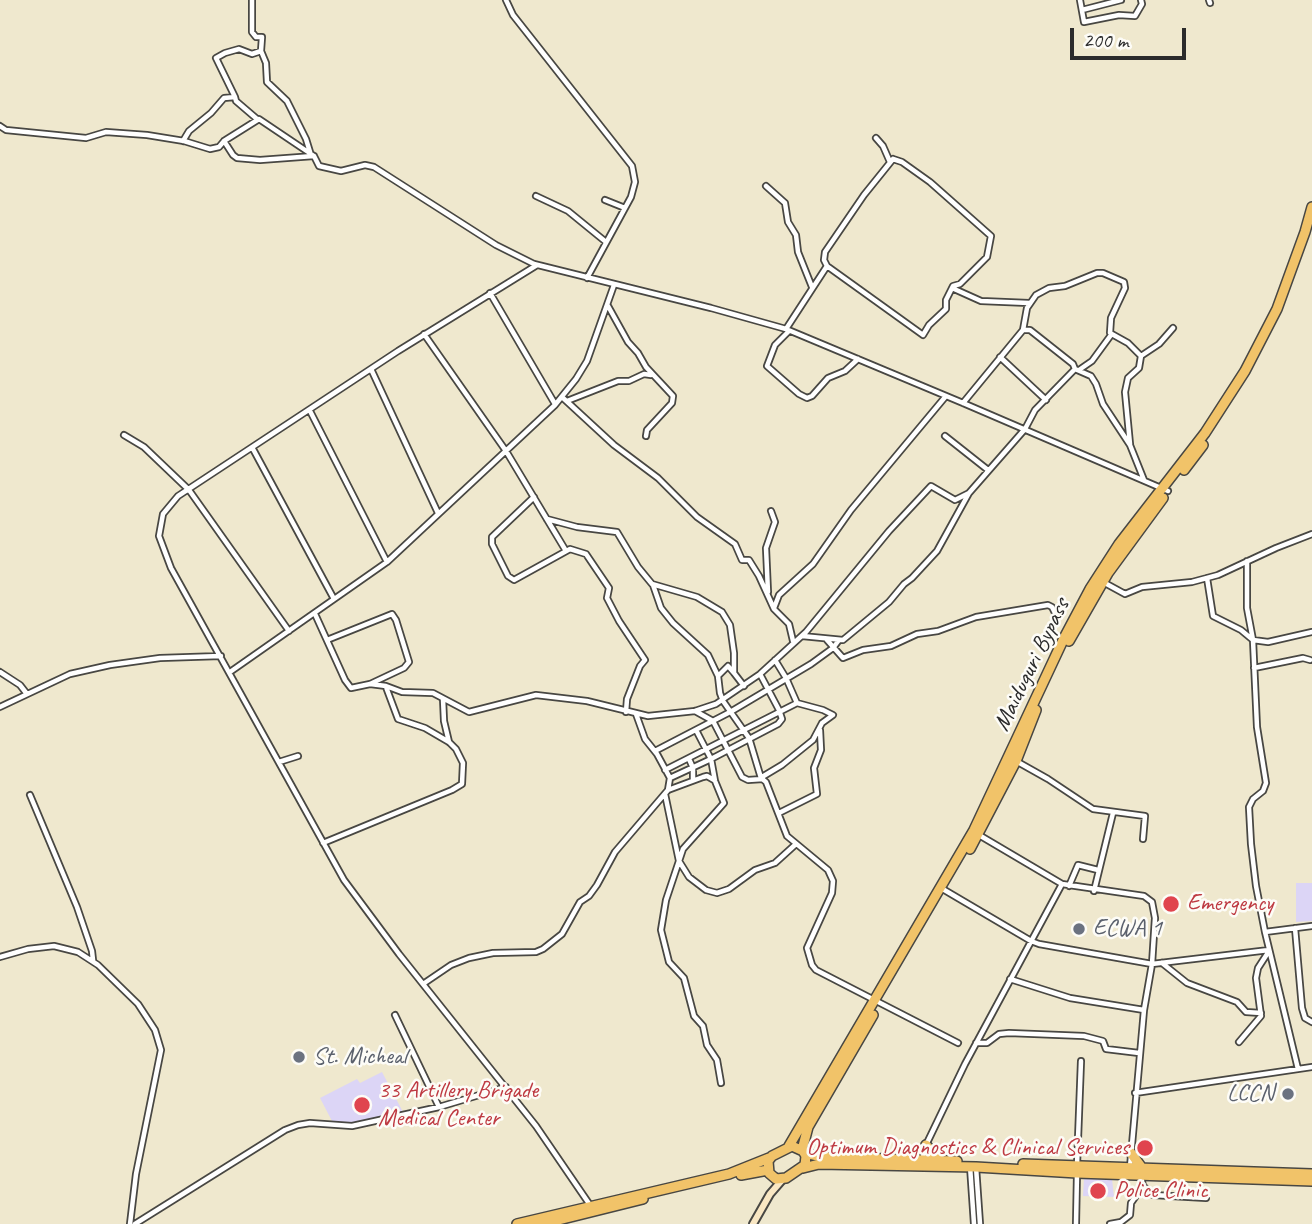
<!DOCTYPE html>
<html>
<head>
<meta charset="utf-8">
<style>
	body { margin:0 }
	#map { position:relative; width:1312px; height:1224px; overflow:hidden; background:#efe8ce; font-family:Caveat,sans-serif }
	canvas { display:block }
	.scale { position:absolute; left:1070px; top:28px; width:116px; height:32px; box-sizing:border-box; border:4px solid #2b2b2b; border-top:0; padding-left:9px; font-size:21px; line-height:24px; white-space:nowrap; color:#2b2b2b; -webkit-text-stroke:5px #fdfcf7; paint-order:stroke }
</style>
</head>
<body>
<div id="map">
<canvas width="1312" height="1224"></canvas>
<div class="scale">200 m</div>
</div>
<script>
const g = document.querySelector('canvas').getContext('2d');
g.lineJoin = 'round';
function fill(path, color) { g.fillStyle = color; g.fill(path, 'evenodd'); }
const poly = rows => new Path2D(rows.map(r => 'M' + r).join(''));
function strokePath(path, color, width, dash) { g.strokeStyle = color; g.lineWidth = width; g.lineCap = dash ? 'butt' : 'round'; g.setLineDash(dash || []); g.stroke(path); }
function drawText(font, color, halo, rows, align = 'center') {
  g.font = font + ' Caveat,sans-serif'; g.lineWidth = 5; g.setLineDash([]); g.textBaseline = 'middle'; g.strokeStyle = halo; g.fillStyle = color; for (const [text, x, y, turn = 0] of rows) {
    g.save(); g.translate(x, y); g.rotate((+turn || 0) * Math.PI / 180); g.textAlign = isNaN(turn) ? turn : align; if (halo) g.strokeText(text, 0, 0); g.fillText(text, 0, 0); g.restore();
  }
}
const built = poly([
	[1296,883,1312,883,1312,921,1296,922],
	[382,1072,403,1112,350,1124,333,1123,320,1098,357,1079,360,1083],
	[1084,1178,1112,1179,1114,1197,1083,1196]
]);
const street = poly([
	[252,0,252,32,256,37,262,37,261,51,266,63,267,82,287,101,306,139,310,152],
	[506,0,513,15,632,166,635,182,631,197,587,278],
	[1080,0,1084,22,1119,15,1135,16,1142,4,1141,0],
	[1209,0,1210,3],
	[1082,10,1121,0],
	[235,97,216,58,225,53,239,49,252,54,261,51],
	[0,126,6,130,86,138,106,132,147,135,184,141,210,149,219,147,224,141,259,119,314,156,319,166,341,171,365,165,374,167,496,245,534,264,711,308,786,329,963,403,1168,491],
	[876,138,883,146,890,162],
	[183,141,189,131,211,113,224,98,235,97,236,101,257,119],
	[224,141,233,155,237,158,260,160,314,156],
	[893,159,902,162,930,182,991,236,987,257,960,284,953,286,946,300,946,309,929,325,923,335,827,266,824,260,825,252,864,195,893,159],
	[766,186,785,203,788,222,796,235,798,252,812,287],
	[536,196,568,211,606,242],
	[605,200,625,208],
	[537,265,398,351,178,496,163,514,159,536,171,568,344,880,399,954,536,1126,590,1205],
	[952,288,981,301,1029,303],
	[490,293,555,404],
	[608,306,628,342,638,353,646,367,673,396,672,403,647,430,646,436],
	[786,329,827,266],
	[1023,330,1030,330,1073,364,1075,369,1091,376,1096,384,1103,404,1130,445,1144,480],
	[789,331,775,345,767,366,799,394,807,398,812,396,828,378,845,371,858,359],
	[424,334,506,451,566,551],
	[1000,357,1046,400],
	[371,369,438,513],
	[1079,370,1092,361,1111,335],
	[562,397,614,445,658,478,697,517,735,544,742,560,749,560,759,576,774,609,789,624,793,641],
	[567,401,618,381,629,381,644,374,651,375],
	[963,403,1023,330,1027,308,1036,295,1049,288,1065,286,1097,273,1103,273,1124,282,1125,288,1111,318,1110,333,1128,343,1141,356],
	[310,411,387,562],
	[124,435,144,447,189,490,289,631],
	[945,436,988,470],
	[1130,444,1125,392,1128,378,1139,368,1141,356,1159,344,1173,328],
	[253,449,334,599],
	[534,497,492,537,492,544,508,576,514,580,570,549,586,554,609,588,607,598,619,621,645,660,640,666,627,699,626,712],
	[547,519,577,527,617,532,638,567,652,584,697,597,722,612,730,625,734,653,734,673,744,686],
	[1247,561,1247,608,1253,640,1257,727,1266,783,1263,791,1253,799,1249,807,1251,844,1256,886,1265,932,1298,1069],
	[1207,578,1213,616,1241,630,1253,640,1268,642,1312,632],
	[1103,582,1125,594,1142,587,1192,582,1218,575,1276,548,1312,534],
	[653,585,661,608,673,623,708,655,718,676,720,693,723,701,749,738,761,778],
	[768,592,766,548,775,522,771,511],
	[774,608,779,595,813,564,851,510,946,396],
	[315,614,345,680,351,688,370,684,404,668,409,662,396,620,392,614,327,640],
	[802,636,843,640,889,602,904,584,912,578,937,551,969,493,1025,429,1035,410,1075,369],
	[827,640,843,658,863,650,891,646,917,634,938,631,976,617,1048,605,1052,607,1056,615],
	[775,660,786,678,797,703],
	[1254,668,1303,658,1310,660],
	[0,672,20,685,27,694],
	[230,672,387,562,555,405,576,379,587,361,614,285],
	[718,676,728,666,734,673],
	[370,684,386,686,402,692,433,693,469,712,536,695,587,701,648,716,695,711,716,704,760,674,806,632,889,531,931,486,955,500,969,493],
	[443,699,444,721,449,742],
	[0,707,70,674,110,665,160,658,221,656],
	[695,711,713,721,742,777,748,780,763,779],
	[636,714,645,739,657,754,670,778,668,790],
	[696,730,711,759,715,781,724,803,683,849,666,900,661,930,669,962,684,978,694,1016,703,1026,707,1045,717,1060,721,1083],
	[655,751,732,711,811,664,833,648,839,640],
	[689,759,693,768,693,780],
	[1016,761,1048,779,1093,809,1145,816,1143,839],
	[279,762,298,756],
	[665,770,797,703,823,710,833,715,822,723,813,740,782,765,762,777],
	[670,778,711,759,778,724,782,719,779,710,760,674],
	[761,778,766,782,787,836,828,870,833,881,832,893,807,948,812,965,816,970,958,1043],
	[665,794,679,861,689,877,706,890,717,893,729,889,755,870,775,863,796,844],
	[30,795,77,907,92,951,93,960],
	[779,813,817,794,814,768,821,750,820,730],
	[979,835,1062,884,1144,896,1152,902,1155,918,1152,964,1144,1010,1130,1167],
	[323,843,452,790,462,784,463,763,456,749,449,742,425,728,398,719,386,687],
	[1069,886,1078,865,1098,870],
	[941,888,1031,941,1039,944,1152,964,1269,950],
	[1094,891,1113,813],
	[1295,928,1302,1008,1305,1018,1312,1022],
	[1265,932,1312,926],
	[0,957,28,949,54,946,78,952,98,965,138,1004,155,1030,161,1050,136,1174,130,1224],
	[1162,963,1187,983,1237,1002,1246,1012,1261,1013],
	[1010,979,1070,998,1144,1010],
	[423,984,451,965,469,958,493,953,536,952,543,949,562,934,580,902,589,896,597,885,615,852,668,790,703,777,707,776,714,780],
	[395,1015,439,1107],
	[1239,1042,1261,1016,1256,978,1258,968,1269,951],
	[976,1043,987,1043,999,1034,1009,1033,1084,1036,1103,1041,1106,1049,1139,1053],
	[1135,1093,1312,1067],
	[922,1161,926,1145,965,1064,1062,884],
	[1077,1165,1081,1061],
	[970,1166,974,1224],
	[976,1167,980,1224],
	[1141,1176,1143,1186,1153,1195,1206,1198],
	[135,1224,285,1130,298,1125,310,1123,352,1126,439,1107,506,1087],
	[1076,1224,1077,1174],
	[1110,1224,1121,1222,1130,1215,1131,1203,1143,1186]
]);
const secondary = poly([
	[753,1224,770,1194,783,1179]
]);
const highway = poly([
	[1184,470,1203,445],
	[1069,641,1108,573,1163,498],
	[970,849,1016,761,1036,710],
	[926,1145,940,1161],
	[789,1146,974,830,1064,638,1090,589,1119,544,1205,433,1245,371,1277,309,1305,232,1312,207],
	[792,1146,803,1151,806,1156,805,1165,786,1178,776,1179,769,1173,768,1161,772,1156,792,1146],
	[802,1150,808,1127,873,1015],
	[805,1153,822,1157,957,1161],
	[1131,1153,1142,1168],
	[1023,1164,1312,1174],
	[803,1168,819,1164,976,1167,1077,1173,1312,1181],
	[741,1175,768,1170],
	[517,1224,729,1174,769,1158],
	[542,1224,643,1199]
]);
const markers = [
	[1171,904,9,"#e0444e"],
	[1079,929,7,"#6b7280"],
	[299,1057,7,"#6b7280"],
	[1288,1094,7,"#6b7280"],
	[362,1105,9,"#e0444e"],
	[1145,1148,9,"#e0444e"],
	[1098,1191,9,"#e0444e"]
];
const streetNames = [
	["Maiduguri Bypass",1032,665,-64]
];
const healthNames = [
	["Emergency",1187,904],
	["33 Artillery Brigade",378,1091],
	["Medical Center",378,1119],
	["Optimum Diagnostics & Clinical Services",1129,1148,"right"],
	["Police Clinic",1114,1191]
];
const worshipNames = [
	["ECWA 1",1093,929],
	["St. Micheal",313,1057],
	["LCCN",1274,1094,"right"]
];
fill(built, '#dcd5f6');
strokePath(street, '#484743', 8);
strokePath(secondary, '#484743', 10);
strokePath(highway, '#484743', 12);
strokePath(street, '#fff', 4.5);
strokePath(secondary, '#f9e7c3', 6);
strokePath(highway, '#f1c369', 9);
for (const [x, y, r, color] of markers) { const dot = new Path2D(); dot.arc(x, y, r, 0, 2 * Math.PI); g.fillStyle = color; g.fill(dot); strokePath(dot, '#fdfcf7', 2.5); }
drawText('24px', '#2b2b2b', '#fdfcf7', streetNames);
drawText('24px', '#be3a42', '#fdfcf7', healthNames, 'left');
drawText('24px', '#5b616d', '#fdfcf7', worshipNames, 'left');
</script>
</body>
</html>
